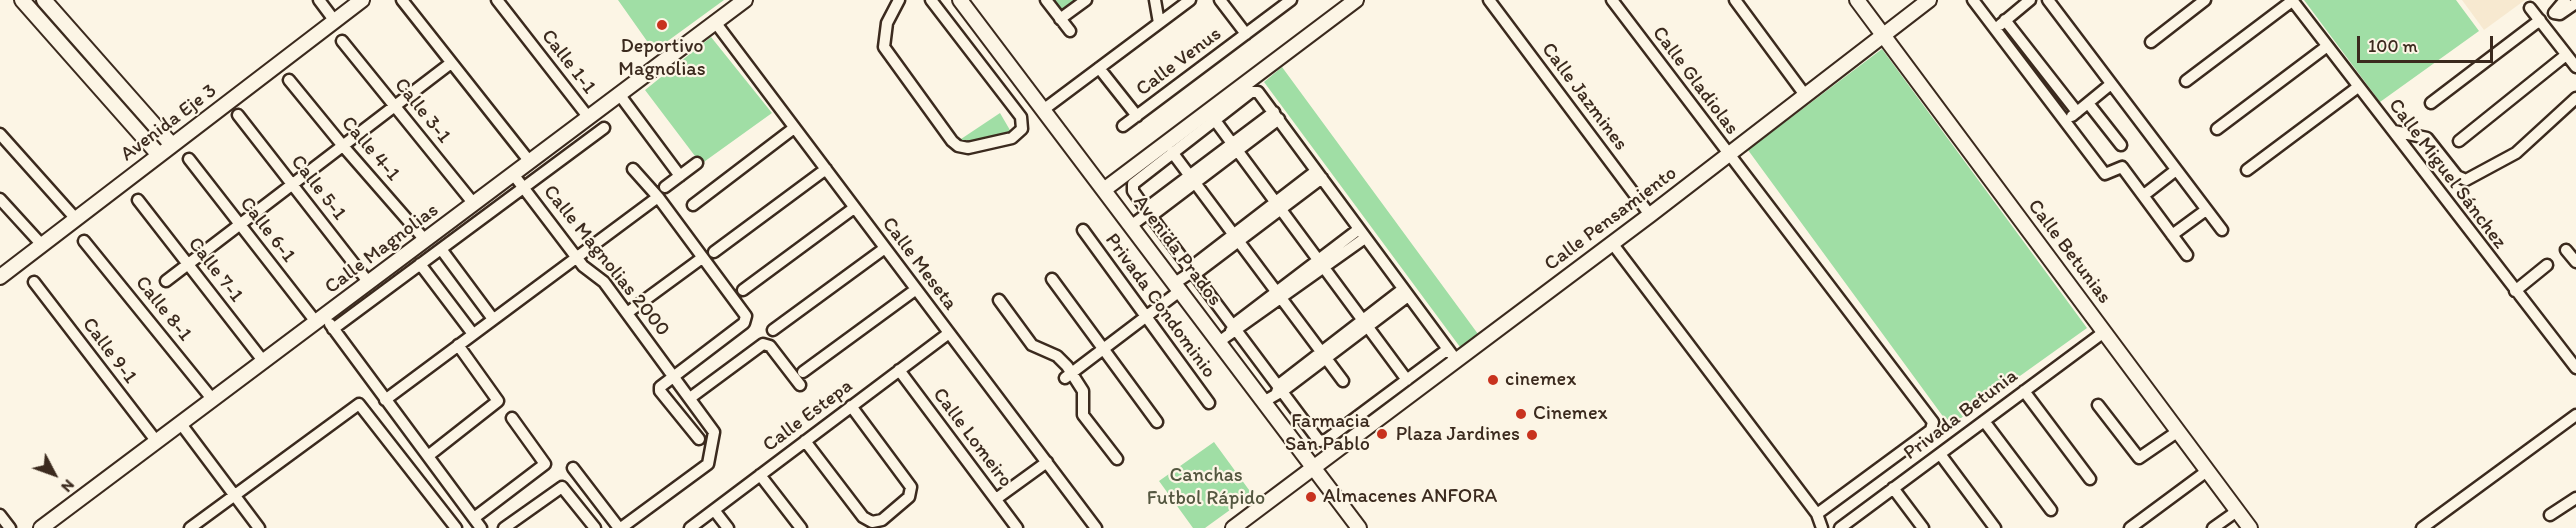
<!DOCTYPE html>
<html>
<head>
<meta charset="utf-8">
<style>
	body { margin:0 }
	#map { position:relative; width:2576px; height:528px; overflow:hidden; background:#fcf5e5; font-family:Itim,sans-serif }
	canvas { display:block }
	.north { position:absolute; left:24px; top:444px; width:60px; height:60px; -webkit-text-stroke:4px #fcf5e5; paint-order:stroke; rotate:131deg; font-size:16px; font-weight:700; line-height:24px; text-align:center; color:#3b2a1e }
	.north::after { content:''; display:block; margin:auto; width:21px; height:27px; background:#3b2a1e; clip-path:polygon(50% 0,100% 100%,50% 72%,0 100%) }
	.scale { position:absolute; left:2357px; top:36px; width:136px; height:27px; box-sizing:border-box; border:3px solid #3b2a1e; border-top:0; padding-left:8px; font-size:18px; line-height:21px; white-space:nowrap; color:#3b2a1e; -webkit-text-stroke:4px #fcf5e5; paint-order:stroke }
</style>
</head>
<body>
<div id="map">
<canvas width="2576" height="528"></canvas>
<div class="north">N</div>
<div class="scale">100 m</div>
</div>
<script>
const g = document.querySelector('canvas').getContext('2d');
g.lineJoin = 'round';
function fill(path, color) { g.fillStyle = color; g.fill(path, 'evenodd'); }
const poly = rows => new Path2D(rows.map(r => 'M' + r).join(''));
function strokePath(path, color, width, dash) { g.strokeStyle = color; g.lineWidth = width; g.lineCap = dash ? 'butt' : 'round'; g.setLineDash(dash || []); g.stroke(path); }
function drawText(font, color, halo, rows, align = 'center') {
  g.font = font + ' Itim,sans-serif'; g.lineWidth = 4.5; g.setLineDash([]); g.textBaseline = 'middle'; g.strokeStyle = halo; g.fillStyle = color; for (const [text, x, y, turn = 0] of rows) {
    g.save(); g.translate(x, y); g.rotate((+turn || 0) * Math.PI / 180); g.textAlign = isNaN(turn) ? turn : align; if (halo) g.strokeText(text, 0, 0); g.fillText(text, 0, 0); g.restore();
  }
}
const built = poly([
	[2462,0,2525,0,2484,30]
]);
const green = poly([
	[618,0,724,0,654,51],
	[1047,0,1091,0,1064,20],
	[2304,0,2456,0,2479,31,2380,102],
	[711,37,772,113,701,164,645,90],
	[1882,49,2087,328,1950,426,1748,150],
	[1282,67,1478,334,1460,347,1264,82],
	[1000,113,1014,137,958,141],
	[1214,442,1252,494,1205,528,1193,528,1159,481]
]);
const street = poly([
	[319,0,334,20],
	[402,0,530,162],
	[497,0,589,118],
	[899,0,887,23,884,47,952,141,958,146,968,148,1012,138,1022,129,1021,117,931,0],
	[1046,0,1070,31],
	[1155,0,1159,23],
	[1220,0,1246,34],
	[1489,0,1650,215],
	[1612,0,1933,422,1931,430,1817,514],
	[1735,0,1805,95],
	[1973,0,2105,174,2122,167,2187,255],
	[2048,0,2222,230],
	[2292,0,2576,368],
	[2565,0,2554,13,2560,14,2576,3],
	[2530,8,2576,67],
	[1060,19,1086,0],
	[2005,20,2077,112],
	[715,22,1096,528],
	[2000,25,2030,0],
	[342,41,474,204],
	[2151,42,2205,0],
	[1099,68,1137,116],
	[289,80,343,146,425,240],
	[2186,81,2292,1],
	[619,94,680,176],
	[2088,103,2121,145],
	[2431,103,2540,20],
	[1043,110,1190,0],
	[238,115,369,283],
	[2072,116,2111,84],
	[1214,119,1407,380],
	[1123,126,1291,0],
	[2217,129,2326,47],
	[2394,131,2427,138,2457,176,2466,180,2516,153,2576,98],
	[0,134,76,219],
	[2459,141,2566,55],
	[1172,152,1343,381],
	[189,159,316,322],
	[633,169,658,197,746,316,744,323,660,387,660,391,699,439],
	[2247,170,2358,87],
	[513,174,583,266,604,282,714,432,708,464,621,528],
	[665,187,697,163],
	[2144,195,2176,170],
	[0,199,42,245],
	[138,200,264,362],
	[693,205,794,128],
	[1144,215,1148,207,1274,112],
	[1132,225,1144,216,1154,214,1279,119],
	[1083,230,1209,403],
	[2172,235,2206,210],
	[84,241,213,400],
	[1612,243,1817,514,1822,528],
	[441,249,493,319],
	[2566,250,2576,262],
	[714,252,826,169],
	[420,264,473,334],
	[1190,273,1194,265,1316,171],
	[1052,279,1157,422],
	[166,281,451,63],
	[34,282,157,442],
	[1175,283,1190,273,1199,271,1322,178],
	[743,290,854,208],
	[2515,291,2547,265],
	[999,300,1032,345,1057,356,1067,366,1083,391,1083,415,1117,459],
	[627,313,702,258],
	[330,324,481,528],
	[333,329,604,128],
	[773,330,885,248],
	[1231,331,1237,322,1359,229],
	[1220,341,1365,238],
	[1448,349,1326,440,1319,441,1150,215,1133,191,1133,184,1251,92,1258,92,1456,360],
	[899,370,1017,528],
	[803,372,915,290],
	[1065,378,1181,290],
	[2024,391,2090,479],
	[1277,392,1280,384,1403,289],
	[690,398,763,344,770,346,800,385],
	[385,400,658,197],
	[1265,401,1284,390,1408,296],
	[2098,405,2139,458,2177,432],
	[1984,421,2051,510],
	[181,424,259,528],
	[805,441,863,517,872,522,882,520,909,497,911,487,851,406],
	[1940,454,1995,528],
	[428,456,498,401,458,345],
	[573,468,619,528],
	[760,475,801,528],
	[1893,488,1923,528],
	[996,499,1047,462],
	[714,510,728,528],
	[0,515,10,528],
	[2550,515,2576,498],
	[474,518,545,464,512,418],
	[190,528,359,404,456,528],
	[504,528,562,487,595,528],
	[690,528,949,333],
	[1840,528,2104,332],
	[2130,528,2207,471],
	[2213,528,2237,511],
	[2422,528,2576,415]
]);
const secondary = poly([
	[22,0,159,155],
	[44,0,172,145],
	[960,0,1359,528],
	[1857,0,2250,528],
	[1105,189,1356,0],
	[0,277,362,0],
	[41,528,745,0],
	[1233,528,1650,215,1929,0]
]);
const markers = [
	[662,25,6,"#c8321e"],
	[1493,380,6,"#c8321e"],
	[1521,414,6,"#c8321e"],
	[1382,434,6,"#c8321e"],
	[1532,435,6,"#c8321e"],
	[1311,497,6,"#c8321e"]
];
const poiNames = [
	["Deportivo",662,47,"center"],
	["Magnolias",662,70,"center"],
	["cinemex",1505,380],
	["Cinemex",1533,414],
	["Farmacia",1370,422,"right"],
	["San Pablo",1370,445,"right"],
	["Plaza Jardines",1520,435,"right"],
	["Almacenes ANFORA",1323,497]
];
const streetNames = [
	["Calle 1-1",568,62,52],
	["Calle Venus",1179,62,-37],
	["Calle Gladiolas",1695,81,53],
	["Calle Jazmines",1584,97,53],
	["Calle 3-1",422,111,51],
	["Avenida Eje 3",169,123,-37],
	["Calle 4-1",370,149,49],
	["Calle Miguel Sánchez",2447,174,53],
	["Calle 5-1",318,188,52],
	["Calle Pensamiento",1611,219,-37],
	["Calle 6-1",267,230,52],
	["Calle Magnolias",382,249,-37],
	["Avenida Prados",1177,251,53],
	["Calle Betunias",2069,252,53],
	["Calle Magnolias 2000",606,261,51],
	["Calle Meseta",919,264,53],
	["Calle 7-1",215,270,52],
	["Privada Condominio",1160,306,54],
	["Calle 8-1",163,309,51],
	["Calle 9-1",109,351,53],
	["Privada Betunia",1961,415,-37],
	["Calle Estepa",808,416,-37],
	["Calle Lomeiro",972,438,53]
];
const parkNames = [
	["Canchas",1206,476],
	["Futbol Rápido",1206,499]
];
fill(built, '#f7e9d0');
fill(green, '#a0dea5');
strokePath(street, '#3b2a1e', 15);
strokePath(secondary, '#3b2a1e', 18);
strokePath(street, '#fcf5e5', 10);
strokePath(secondary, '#fcf5e5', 14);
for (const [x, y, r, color] of markers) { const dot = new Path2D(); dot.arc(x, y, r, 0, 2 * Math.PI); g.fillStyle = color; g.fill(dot); strokePath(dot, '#fcf5e5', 2); }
drawText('20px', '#3b2a1e', '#fcf5e5', poiNames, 'left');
drawText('20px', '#3b2a1e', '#fcf5e5', streetNames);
drawText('20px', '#545740', '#fcf5e5', parkNames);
</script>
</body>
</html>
